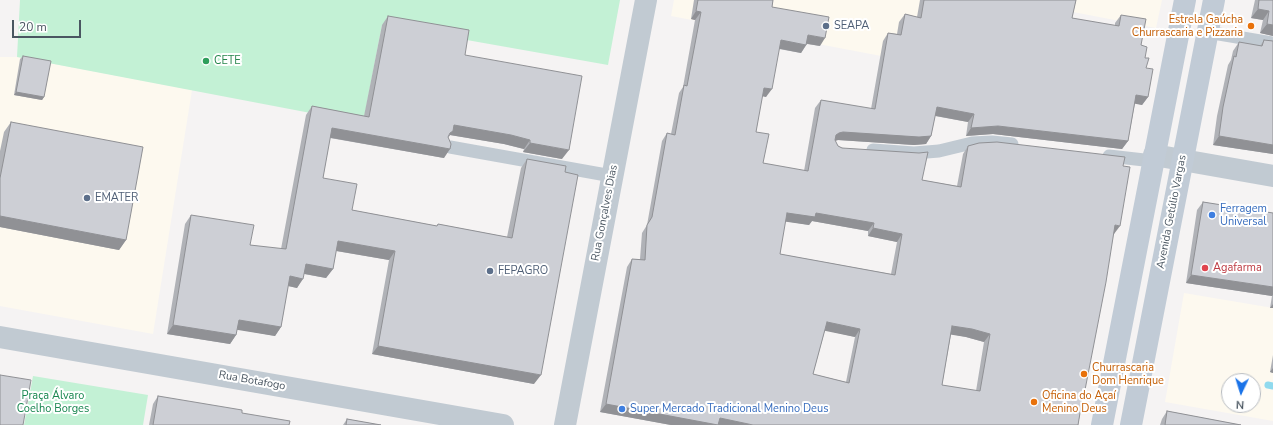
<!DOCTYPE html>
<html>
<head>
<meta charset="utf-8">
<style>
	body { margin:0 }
	#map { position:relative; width:1273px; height:425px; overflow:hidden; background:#f5f3f3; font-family:"Nunito Sans",sans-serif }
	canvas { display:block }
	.north { position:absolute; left:1221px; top:373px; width:40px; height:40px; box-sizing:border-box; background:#fff; border:1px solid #b7bbc0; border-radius:50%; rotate:184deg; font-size:11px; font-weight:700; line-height:16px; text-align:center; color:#4a5661 }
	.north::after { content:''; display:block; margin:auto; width:14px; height:18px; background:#1a73e8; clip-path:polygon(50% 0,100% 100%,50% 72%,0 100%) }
	.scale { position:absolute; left:12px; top:20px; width:69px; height:18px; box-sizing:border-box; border:2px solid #4a5661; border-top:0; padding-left:5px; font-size:12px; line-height:14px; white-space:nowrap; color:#4a5661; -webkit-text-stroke:3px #fff; paint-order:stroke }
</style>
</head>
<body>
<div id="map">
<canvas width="1273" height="425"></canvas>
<div class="north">N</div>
<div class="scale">20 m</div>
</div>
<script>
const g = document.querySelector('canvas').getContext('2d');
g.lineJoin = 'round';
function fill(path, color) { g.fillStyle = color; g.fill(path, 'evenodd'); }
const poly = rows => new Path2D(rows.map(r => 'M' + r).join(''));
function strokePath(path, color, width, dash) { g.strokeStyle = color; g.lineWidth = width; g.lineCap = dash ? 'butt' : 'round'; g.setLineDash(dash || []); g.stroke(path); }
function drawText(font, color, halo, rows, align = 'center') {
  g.font = font + ' "Nunito Sans",sans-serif'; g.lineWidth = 4; g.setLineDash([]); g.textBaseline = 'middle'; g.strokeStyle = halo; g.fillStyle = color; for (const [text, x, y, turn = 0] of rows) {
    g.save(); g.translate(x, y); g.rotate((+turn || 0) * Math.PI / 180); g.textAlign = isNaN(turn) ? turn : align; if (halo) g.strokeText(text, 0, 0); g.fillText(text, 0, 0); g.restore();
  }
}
const commercial = poly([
	[674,0,931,0,918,63,671,16],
	[1011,0,1162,0,1156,28],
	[0,57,17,57,192,90,153,334,0,306],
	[1184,293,1273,308,1273,421,1165,402],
	[1229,381,1253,381,1253,405,1229,405]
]);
const green = poly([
	[20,0,620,0,608,65,382,25,363,123,17,57],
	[33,376,148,395,143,425,24,425]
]);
const stream = poly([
	[1268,385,1273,386]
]);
const service = poly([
	[1207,32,1273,43],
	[450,147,612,176],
	[873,150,914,153,939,151,972,143,992,142,1012,144],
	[1109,156,1153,161]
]);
const minor = poly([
	[1154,155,1273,176],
	[565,425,646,0]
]);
const tertiary = poly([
	[0,337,503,425]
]);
const secondary = poly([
	[1102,425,1185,0],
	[1131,425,1214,0]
]);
const wall = poly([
	[694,0,773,0,772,7,820,46,807,44,801,53,779,49,766,97,762,96,756,132,763,163,804,171,815,108,821,100,871,109,883,41,888,33,897,34,899,22,905,14,917,17,920,0,1076,0,1072,18,1115,26,1115,23,1121,15,1141,45,1146,68,1148,97,1142,105,1135,103,1128,141,1122,149,993,134,966,136,968,122,935,116,931,136,926,144,914,145,838,140,835,141,838,146,922,180,957,186,963,154,968,146,1123,166,1114,234,1113,234,1078,425,671,425,600,412,627,267,632,259,640,259,642,233,647,225,662,141,667,133,671,134,679,93,683,87,695,20,691,19],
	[785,221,809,225,812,221,868,231,868,236,897,242,891,274,780,254],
	[825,330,855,337,846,382,813,374],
	[951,334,966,337,984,342,976,391,942,385],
	[1255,0,1273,0,1273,36,1260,33,1263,20,1251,18],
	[388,16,465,55,562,159,523,152,524,149,504,144,450,135,448,137,444,158,330,138,323,178,352,210,437,226,438,224,507,237,521,168,527,159,534,384,372,354,389,260,336,251,333,269,326,278,304,274,297,288,288,286,281,327,275,336,237,329,236,335,230,344,167,334,185,224,191,215,250,245,281,249,306,115,312,106,364,116,382,25],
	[1264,40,1273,41,1273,154,1213,145,1217,116,1228,65,1231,60,1233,51,1239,42,1260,46],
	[23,56,44,97,42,100,14,95,20,59],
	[11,122,126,240,119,250,0,227,0,151,4,132],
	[1203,202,1273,213,1273,308,1270,308,1272,296,1186,283,1197,210],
	[1273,355,1273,373,1270,372],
	[158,396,289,425,149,425,153,404],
	[1167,411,1241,425,1160,425,1162,419],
	[347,419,381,425,343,425]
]);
const shadedWall = poly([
	[1258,9,1269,11,1263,20,1251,18],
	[696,11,701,12,695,20,691,19],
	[1267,24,1273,25,1273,36,1260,33],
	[808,35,825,38,820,46,803,43],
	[781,40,806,45,801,53,776,48],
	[764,88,772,89,766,97,758,95],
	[16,92,44,97,42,100,14,95],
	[1136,95,1148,97,1142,105,1131,103],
	[937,107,974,114,968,122,931,115],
	[454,125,511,135,530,140,524,149,504,144,450,135,447,140],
	[998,126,1128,141,1122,149,993,134,966,136,971,128],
	[332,128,450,149,444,158,326,137],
	[843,132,931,136,926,144,914,145,838,140,834,141,836,135,839,133],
	[1219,136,1273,145,1273,154,1213,145],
	[530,143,569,150,562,159,523,152],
	[787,213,816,213,874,223,868,231,812,221,809,225,781,221],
	[0,216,126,240,119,250,0,227],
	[1115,225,1120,226,1114,234,1109,233],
	[873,228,902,234,897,242,868,236],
	[338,241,395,251,389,260,331,250],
	[306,264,333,269,326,278,300,273],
	[1191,275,1273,287,1273,295,1272,296,1186,283],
	[290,276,303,279,297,288,284,285],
	[1273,304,1273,308,1270,308],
	[239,320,281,327,275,336,232,329],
	[827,322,860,329,855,337,821,330],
	[173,325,236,335,230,344,167,334],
	[952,326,972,329,990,334,984,342,966,337,947,334],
	[378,346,541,375,534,384,372,354],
	[1273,368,1273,373,1270,372],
	[606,404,720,418,753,425,671,425,600,412]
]);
const building = poly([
	[698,0,773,0,772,7,829,17,825,38,808,35,806,45,781,40,772,89,764,88,756,132,769,134,763,163,808,171,821,100,875,109,888,33,901,35,905,14,921,18,924,0,1076,0,1072,18,1119,26,1121,15,1146,19,1141,45,1147,47,1145,58,1149,58,1146,68,1153,69,1148,97,1136,95,1128,141,998,126,971,128,974,114,937,107,931,136,919,137,843,132,839,133,836,135,835,140,838,146,842,148,919,153,928,152,922,180,961,187,968,146,979,143,997,142,1125,157,1123,166,1130,167,1120,226,1115,225,1106,282,1084,395,1083,395,1078,425,753,425,720,418,718,425,606,404,632,259,645,260,647,225,652,217,667,133,675,135,684,85,687,86,701,12,696,11,698,0],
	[787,213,815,217,816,213,874,223,873,228,902,234,895,275,780,254,787,213],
	[827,322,860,329,849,383,813,374,827,322],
	[952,326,972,329,990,334,980,391,942,385,952,326],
	[1259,0,1273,0,1273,25,1267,24,1269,11,1258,9,1259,0],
	[388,16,469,30,465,55,582,76,569,150,530,143,530,140,511,135,454,125,453,131,450,133,448,137,451,144,450,149,332,128,323,178,357,184,352,210,437,226,438,224,512,238,527,159,566,166,565,172,578,175,541,375,378,346,395,251,338,241,333,269,306,264,303,279,290,276,281,327,239,320,236,335,173,325,191,215,254,225,250,245,286,249,312,106,369,117,388,16],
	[1264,40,1273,41,1273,145,1219,136,1223,107,1234,56,1236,57,1239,42,1262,46,1264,40],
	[23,56,51,61,44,97,16,92,23,56],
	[11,122,143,147,126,240,0,216,0,178,11,122],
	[1203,202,1273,213,1273,287,1191,275,1203,202],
	[0,375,31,380,23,425,0,425,0,375],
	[158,396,242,410,242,413,290,421,289,425,153,425,158,396],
	[1167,411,1241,425,1165,425,1167,411],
	[347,419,381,425,346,425,347,419]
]);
const markers = [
	[826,26,4,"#5c6f8a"],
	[1251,26,4,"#e8710a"],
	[206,61,4,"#2e9e5b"],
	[87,198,4,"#5c6f8a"],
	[1212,215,4,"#3f7fe0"],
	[1205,268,4,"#e0444e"],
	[490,271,4,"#5c6f8a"],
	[1084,374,4,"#e8710a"],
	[1034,402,4,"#e8710a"],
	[622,409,4,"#3f7fe0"]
];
const foodNames = [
	["Estrela Gaúcha",1243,20,"right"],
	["Churrascaria e Pizzaria",1243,33,"right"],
	["Churrascaria",1092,368],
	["Dom Henrique",1092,381],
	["Oficina do Açaí",1042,396],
	["Menino Deus",1042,409]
];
const serviceNames = [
	["SEAPA",834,26],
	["EMATER",95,198],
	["FEPAGRO",498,271]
];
const leisureNames = [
	["CETE",214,61]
];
const shopNames = [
	["Ferragem",1220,209],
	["Universal",1220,222],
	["Super Mercado Tradicional Menino Deus",630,409]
];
const streetNames = [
	["Avenida Getúlio Vargas",1172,212,-79],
	["Rua Gonçalves Dias",605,213,-79],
	["Rua Botafogo",252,381,10]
];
const healthNames = [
	["Agafarma",1213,268]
];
const parkNames = [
	["Praça Álvaro",53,396],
	["Coelho Borges",53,409]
];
fill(commercial, '#fdf9ef');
fill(green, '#c3f1d5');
strokePath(stream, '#90daee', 7);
strokePath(service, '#c1cad2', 13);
strokePath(minor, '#c1cad2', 22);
strokePath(tertiary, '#c1cad2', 22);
strokePath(secondary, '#c1cbd6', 22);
fill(wall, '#b0b2b7');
fill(shadedWall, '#909195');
fill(building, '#cdcfd5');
strokePath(building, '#909195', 1);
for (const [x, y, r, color] of markers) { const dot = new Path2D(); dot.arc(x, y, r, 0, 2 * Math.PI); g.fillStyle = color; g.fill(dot); strokePath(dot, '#fff', 1.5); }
drawText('11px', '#c56008', '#fff', foodNames, 'left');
drawText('11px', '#4e5e75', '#fff', serviceNames, 'left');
drawText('11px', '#27864d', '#fff', leisureNames, 'left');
drawText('11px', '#366cbe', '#fff', shopNames, 'left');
drawText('11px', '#4a5661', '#fff', streetNames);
drawText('11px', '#be3a42', '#fff', healthNames, 'left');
drawText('11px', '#17864f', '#fff', parkNames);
</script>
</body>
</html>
